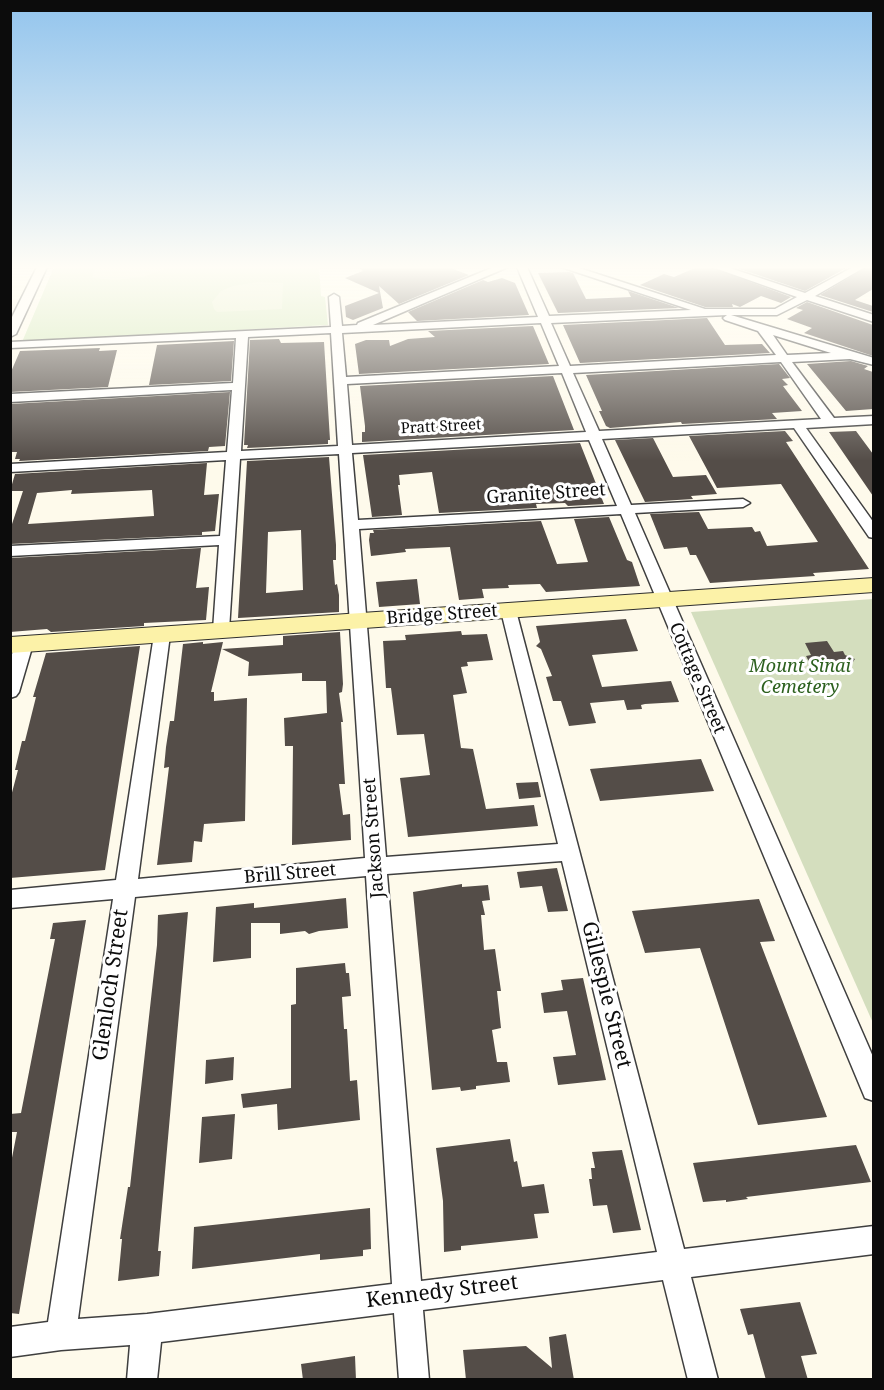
<!DOCTYPE html>
<html>
<head>
<meta charset="utf-8">
<style>
	body { margin:0 }
	#map { position:relative; width:884px; height:1390px; overflow:hidden; background:#fefaeb; font-family:"Noto Serif",serif }
	canvas { display:block }
	.frame { position:absolute; inset:0; border:12px solid #0c0c0c; pointer-events:none }
</style>
</head>
<body>
<div id="map">
<canvas width="884" height="1390"></canvas>
<div class="frame"></div>
</div>
<script>
const g = document.querySelector('canvas').getContext('2d');
g.lineJoin = 'round';
function fill(path, color) { g.fillStyle = color; g.fill(path, 'evenodd'); }
const poly = rows => new Path2D(rows.map(r => 'M' + r).join(''));
function strokePath(path, color, width, dash) { g.strokeStyle = color; g.lineWidth = width; g.lineCap = dash ? 'butt' : 'round'; g.setLineDash(dash || []); g.stroke(path); }
function drawText(font, color, halo, rows, align = 'center') {
  g.font = font + ' "Noto Serif",serif'; g.lineWidth = 6; g.setLineDash([]); g.textBaseline = 'middle'; g.strokeStyle = halo; g.fillStyle = color; for (const [text, x, y, turn = 0] of rows) {
    g.save(); g.translate(x, y); g.rotate((+turn || 0) * Math.PI / 180); g.textAlign = isNaN(turn) ? turn : align; if (halo) g.strokeText(text, 0, 0); g.fillText(text, 0, 0); g.restore();
  }
}
const green = poly([
	[54,267,319,267,321,296,325,297,328,325,22,342]
]);
const cemetery = poly([
	[873,599,873,1023,691,612]
]);
const pitch = poly([
	[96,267,170,267,143,277,116,280,92,278],
	[258,282,283,283,282,309,217,312,214,309,212,302,221,291,233,286]
]);
const building = poly([
	[358,267,448,267,469,275,399,304,379,286,383,308,353,320,346,317,345,306,379,293,345,278,363,271],
	[697,267,710,267,791,297,781,303,761,296,740,307,732,304,733,307,705,307,640,285,664,274,674,277],
	[734,267,848,267,805,291],
	[867,267,873,267,873,289,855,300,873,306,873,312,820,295],
	[569,272,573,273,586,299,631,297,628,291,679,308,558,313,538,273],
	[502,278,515,283,529,315,417,321,408,312,483,280,488,282],
	[807,302,873,325,873,356,804,333,812,328,787,319,803,310,796,308],
	[707,318,725,345,762,344,770,353,580,363,563,325],
	[533,326,549,364,359,374,355,344,366,340,389,340,390,346,408,339,435,337,428,331],
	[279,339,281,343,324,342,330,440,328,440,328,444,247,448,248,445,244,445,250,340],
	[234,341,231,381,149,385,157,345],
	[100,348,99,351,117,350,108,387,10,392,10,374,20,351],
	[851,361,868,366,864,369,873,372,873,409,846,411,807,364],
	[779,364,790,378,782,379,788,385,783,386,802,411,772,413,777,419,682,424,681,422,610,428,606,426,599,411,602,411,586,375],
	[553,376,574,430,362,442,362,432,365,432,365,426,360,386],
	[230,392,225,446,209,447,208,451,19,461,20,459,15,459,17,452,10,452,10,404],
	[785,431,793,441,786,442,869,569,813,573,815,576,710,583,696,555,690,555,687,547,664,549,650,514,699,512,708,529,752,527,755,532,760,531,767,546,818,542,781,484,717,488,689,436],
	[856,431,873,454,873,496,829,432],
	[653,438,673,477,706,475,717,494,691,496,693,499,645,502,615,440],
	[580,443,604,504,568,506,565,503,536,504,537,508,439,513,432,472,399,475,400,485,398,485,402,515,372,517,363,455],
	[329,457,336,545,336,560,333,560,335,585,337,584,339,595,339,612,238,618,247,461],
	[301,530,303,590,266,593,268,532],
	[207,463,204,495,219,494,215,531,202,532,202,535,10,544,10,530,23,491,10,491,15,474],
	[72,490,71,494,152,490,154,516,28,524,37,493],
	[609,517,627,560,632,562,640,586,546,592,540,584,508,585,509,588,482,589,484,598,459,600,450,547,405,549,406,552,371,556,369,540,370,533,374,533,373,530,541,521,557,564,588,562,574,519],
	[201,548,196,588,209,587,206,620,144,623,144,626,51,632,47,629,10,632,10,558],
	[417,579,420,604,379,607,376,582],
	[626,619,638,651,592,655,602,687,671,681,679,702,645,704,641,705,642,709,627,710,624,700,590,703,596,723,569,726,561,701,553,701,546,677,552,676,541,649,536,646,540,642,536,626],
	[461,631,462,635,487,634,493,660,467,662,468,666,461,667,467,693,453,695,461,748,473,749,486,809,534,805,538,826,408,837,400,778,430,775,424,734,397,735,391,688,386,688,383,641,406,640,405,635],
	[340,632,343,684,342,692,339,693,343,722,341,722,345,784,339,784,343,815,350,814,351,840,292,845,293,746,285,746,284,718,327,713,326,681,302,681,302,673,248,676,249,662,222,649,283,645,283,636],
	[827,641,834,652,843,651,845,655,855,659,847,670,814,671,806,656,811,655,805,643],
	[203,642,203,644,223,642,211,692,214,692,214,701,247,698,245,821,204,824,202,842,194,841,192,862,157,865,169,767,164,768,166,747,170,721,174,721,183,644],
	[140,646,105,870,10,878,10,800,18,770,15,770,22,741,25,741,36,697,33,697,46,653],
	[701,759,714,791,600,801,590,769],
	[538,782,541,797,519,799,516,783],
	[557,868,568,911,548,912,542,886,520,888,517,872],
	[462,884,462,887,488,885,490,900,482,901,485,915,481,915,484,950,495,949,501,991,497,991,501,1028,492,1030,497,1062,507,1062,510,1082,476,1086,476,1089,461,1091,460,1087,432,1090,413,892],
	[346,898,348,928,319,931,309,934,305,931,280,934,280,923,251,923,251,958,213,962,216,907,254,903,254,908],
	[759,899,775,941,760,942,827,1117,758,1125,700,948,645,953,632,911],
	[188,912,158,1251,161,1251,159,1276,118,1281,122,1239,120,1239,128,1187,130,1187,157,945,158,915],
	[86,920,19,1314,10,1313,10,1168,17,1132,10,1132,10,1114,21,1113,55,939,50,939,53,923],
	[345,963,346,973,349,973,351,996,342,997,344,1029,347,1029,350,1081,357,1080,360,1120,278,1130,277,1104,243,1108,241,1094,291,1088,291,1005,296,1004,296,968],
	[583,978,606,1080,558,1085,553,1057,576,1055,567,1011,544,1013,541,993,563,990,561,980],
	[234,1057,233,1080,205,1084,206,1060],
	[235,1114,232,1159,199,1163,202,1117],
	[510,1139,514,1162,517,1161,522,1187,544,1184,549,1213,534,1214,538,1238,461,1246,461,1250,444,1252,443,1201,436,1148],
	[856,1145,871,1182,746,1197,748,1199,726,1202,726,1200,703,1202,693,1163],
	[622,1150,641,1230,613,1233,607,1205,593,1206,589,1179,592,1179,591,1168,595,1168,592,1152],
	[370,1208,371,1249,363,1250,363,1256,320,1260,320,1254,192,1269,194,1227],
	[800,1302,817,1354,801,1356,808,1380,766,1380,753,1334,748,1335,740,1309],
	[566,1334,574,1380,466,1380,463,1350,526,1346,552,1368,549,1337],
	[355,1356,356,1380,303,1380,301,1364]
]);
const street = poly([
	[37,267,47,267,16,334,10,337,10,321,37,267],
	[494,267,508,267,373,325,538,317,517,267,527,267,549,316,691,310,561,267,576,267,705,309,775,309,797,297,712,267,727,267,805,293,853,267,865,267,815,296,874,315,874,322,807,300,777,315,731,315,874,358,874,365,850,359,792,362,834,418,874,416,874,424,806,428,874,523,874,538,869,537,794,428,602,439,631,505,743,499,750,503,743,507,635,513,874,1059,874,1101,865,1098,621,514,359,529,386,857,558,844,501,611,503,607,515,607,684,1249,874,1226,874,1254,691,1277,718,1380,688,1380,663,1280,423,1310,429,1380,399,1380,394,1313,161,1342,157,1380,127,1380,130,1345,61,1350,10,1357,10,1327,48,1322,113,899,10,908,10,890,116,880,154,635,156,631,162,629,168,631,170,635,138,879,365,858,339,454,240,459,229,630,227,634,215,634,213,630,219,545,10,556,10,546,220,536,226,460,10,472,10,464,227,452,232,390,10,402,10,394,233,383,236,338,10,348,10,342,331,327,329,297,334,294,339,297,342,326,357,325,358,323,494,267],
	[727,315,723,318,725,320,758,331,776,355,570,366,551,323,727,315],
	[541,323,559,366,346,377,342,333,541,323],
	[331,333,338,446,241,451,248,337,331,333],
	[773,335,831,353,787,355,773,335],
	[781,362,821,419,599,431,573,373,781,362],
	[562,373,586,432,352,445,347,384,562,373],
	[589,440,617,506,358,520,352,453,589,440],
	[562,861,657,1252,421,1281,387,874,562,861],
	[366,876,392,1284,147,1314,78,1319,135,897,366,876],
	[24,638,30,640,33,644,19,692,16,696,10,698,10,661,15,644,18,640,24,638]
]);
const secondary = poly([
	[874,578,874,592,10,653,10,637,874,578]
]);
const farStreetnames = [
	["Pratt Street",441,427,-3]
];
const streetNames = [
	["Granite Street",546,494,-4],
	["Bridge Street",442,615,-4],
	["Cottage Street",697,678,67],
	["Jackson Street",374,838,-94],
	["Brill Street",290,874,-5]
];
const parkNames = [
	["Mount Sinai",800,667],
	["Cemetery",800,688]
];
const nearStreetnames = [
	["Glenloch Street",111,985,-82],
	["Gillespie Street",606,995,76],
	["Kennedy Street",442,1292,-7]
];
fill(green, '#d0e7b6');
fill(cemetery, '#d4debe');
fill(pitch, '#e2eec8');
fill(building, '#544d48');
strokePath(street, '#3f3f3f', 3);
strokePath(secondary, '#2e2e2e', 2);
fill(street, '#fff');
fill(secondary, '#fcf2a8');
const sky = g.createLinearGradient(0, 0, 0, 461);
sky.addColorStop(0, '#92c4ed');
sky.addColorStop(0.58, '#fffdf6');
sky.addColorStop(1, '#fffdf600');
g.fillStyle = sky;
g.fillRect(0, 0, 884, 461);
drawText('15px', '#0c0c0c', '#fff', farStreetnames);
drawText('18px', '#0c0c0c', '#fff', streetNames);
drawText('italic 18px', '#2d611f', '#fff', parkNames);
drawText('21px', '#0c0c0c', '#fff', nearStreetnames);
</script>
</body>
</html>
